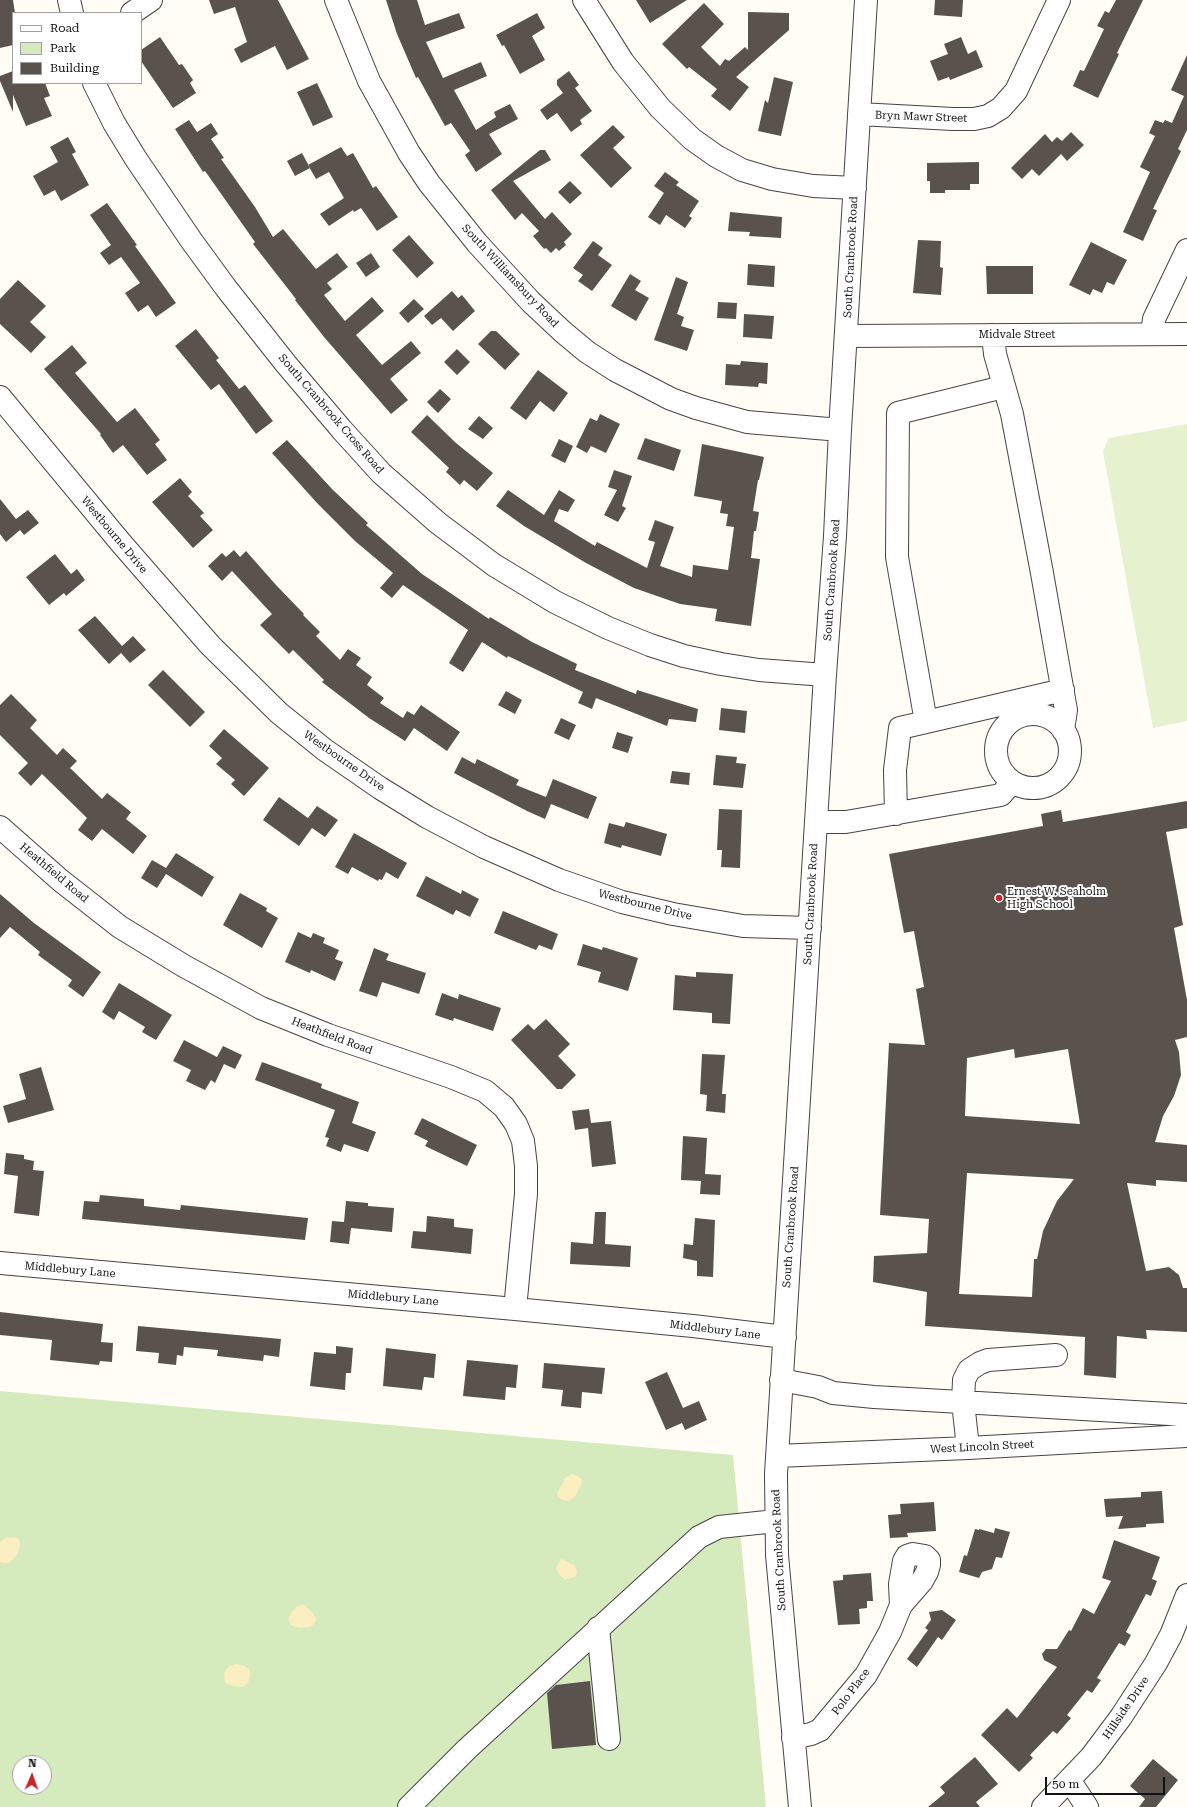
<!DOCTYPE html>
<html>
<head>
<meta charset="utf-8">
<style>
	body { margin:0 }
	#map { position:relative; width:1187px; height:1807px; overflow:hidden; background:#fffdf5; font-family:"Roboto Serif",serif }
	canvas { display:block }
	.legend { position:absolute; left:12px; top:12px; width:130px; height:72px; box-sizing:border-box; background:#fff; border:1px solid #a0a0a0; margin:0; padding:5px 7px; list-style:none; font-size:12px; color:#111 }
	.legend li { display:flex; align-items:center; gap:8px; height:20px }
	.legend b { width:20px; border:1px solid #a0a0a0 }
	.north { position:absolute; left:12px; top:1755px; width:40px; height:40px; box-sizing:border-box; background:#fff; border:1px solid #a0a0a0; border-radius:50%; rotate:2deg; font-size:11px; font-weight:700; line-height:16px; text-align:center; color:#111 }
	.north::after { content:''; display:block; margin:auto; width:14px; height:18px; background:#c4262e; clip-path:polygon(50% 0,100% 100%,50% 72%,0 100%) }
	.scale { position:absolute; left:1045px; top:1777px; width:120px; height:18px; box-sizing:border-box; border:2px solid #111; border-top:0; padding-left:5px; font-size:12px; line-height:14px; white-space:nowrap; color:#111; -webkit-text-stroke:3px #fff; paint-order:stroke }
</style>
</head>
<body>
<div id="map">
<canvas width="1187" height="1807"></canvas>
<ul class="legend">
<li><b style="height:5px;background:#fff"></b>Road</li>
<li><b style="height:11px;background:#d5ebbd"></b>Park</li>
<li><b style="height:11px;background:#5a524d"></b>Building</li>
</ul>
<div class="north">N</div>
<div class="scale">50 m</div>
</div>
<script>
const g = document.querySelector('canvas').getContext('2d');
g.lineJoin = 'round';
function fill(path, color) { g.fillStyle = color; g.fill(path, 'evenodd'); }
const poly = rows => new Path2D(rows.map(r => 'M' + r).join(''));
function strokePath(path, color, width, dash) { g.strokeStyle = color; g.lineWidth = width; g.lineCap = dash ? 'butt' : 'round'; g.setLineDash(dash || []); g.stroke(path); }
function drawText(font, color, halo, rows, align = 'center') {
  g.font = font + ' "Roboto Serif",serif'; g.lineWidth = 4; g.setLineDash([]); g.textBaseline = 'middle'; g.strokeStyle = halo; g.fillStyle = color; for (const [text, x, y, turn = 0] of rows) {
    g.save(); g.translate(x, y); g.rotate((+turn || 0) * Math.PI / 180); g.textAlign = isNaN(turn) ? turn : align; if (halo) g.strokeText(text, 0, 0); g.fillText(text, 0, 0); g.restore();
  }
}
const green = poly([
	[0,1391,733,1455,766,1807,0,1807],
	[20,1763,44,1763,44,1787,20,1787]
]);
const sand = poly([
	[572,1474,578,1476,582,1480,581,1485,575,1497,568,1501,563,1500,558,1497,557,1493,566,1477],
	[15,1537,19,1539,20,1545,17,1555,9,1563,2,1563,0,1562,0,1542,6,1538],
	[561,1559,566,1561,575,1566,577,1571,576,1576,565,1580,559,1574,556,1568],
	[303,1604,312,1612,316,1618,315,1623,310,1627,300,1628,292,1626,288,1620,291,1613,296,1607],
	[237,1664,245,1666,249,1669,250,1675,248,1683,243,1687,233,1686,225,1683,224,1673,229,1666]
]);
const pitch = poly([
	[1187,424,1187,721,1153,728,1103,451,1109,438]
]);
const building = poly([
	[0,0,13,0,15,13,13,13,13,45,0,48],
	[209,0,278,0,309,59,287,70,275,46,241,63,234,49,247,42,235,7,214,14],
	[386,0,417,0,425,25,459,13,465,28,426,42,443,78,481,62,487,76,454,90,476,130,496,117,494,112,510,104,518,119,489,134,502,154,476,172,465,155,470,151,451,123,445,126,418,77,416,78,397,34],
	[636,0,687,0,650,23],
	[935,0,963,0,962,17,934,15],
	[1116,0,1143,0,1117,53,1119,54,1098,98,1073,86,1080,70,1084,71,1104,29,1097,26,1105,11,1109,13],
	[704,3,724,24,701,47,720,66,725,59,729,61,745,47,748,50,748,12,789,13,789,30,736,77,749,87,730,111,711,96,717,89,689,67,687,69,662,44],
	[537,13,545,28,532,36,545,60,520,74,504,45,502,46,496,35],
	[160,37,179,65,182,64,193,80,190,83,196,93,173,108,141,61,141,50],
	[961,37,968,54,976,50,983,67,950,80,949,77,938,81,930,61,948,54,944,44],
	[1187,55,1187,130,1178,149,1181,151,1153,209,1157,210,1143,241,1123,232,1150,172,1140,167,1155,136,1149,133,1155,120,1163,123,1165,120,1172,123,1184,96,1171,90],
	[13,71,13,83,45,83,50,96,44,98,52,116,26,126,13,95,13,112,0,81,0,76],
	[569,71,579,85,575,88,592,111,580,120,582,124,571,132,557,113,547,120,540,110,563,93,557,85,557,80],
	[774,77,793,82,781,136,758,131,765,100,768,103],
	[317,83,333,117,313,126,297,92],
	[189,120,197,132,211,123,218,134,211,139,224,158,221,159,255,207,273,237,283,229,316,269,337,253,348,267,327,283,332,289,324,295,345,321,372,297,384,311,356,335,382,365,411,341,421,353,390,379,408,400,391,414,324,337,295,300,296,299,253,244,255,242,205,171,203,172,175,129],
	[613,125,625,137,613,148,632,168,611,188,580,155],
	[1071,132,1084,145,1067,161,1061,154,1039,176,1032,169,1022,179,1011,168,1045,134,1052,142,1057,137,1062,141],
	[68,137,76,152,72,154,89,185,61,201,55,190,44,196,33,176,58,162,50,147],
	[341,147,347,156,353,153,373,188,376,186,398,217,377,231,361,208,354,212,353,210,329,226,320,214,344,198,329,172,316,179,308,165],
	[540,150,545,150,551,160,513,181,545,219,552,212,572,234,564,242,566,245,559,251,556,248,551,253,546,248,544,249,533,236,539,231,522,213,515,220,491,190],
	[302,153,310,168,295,176,287,161],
	[979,162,979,184,970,184,970,190,945,190,945,193,930,193,930,181,927,181,927,163],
	[665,172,679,182,676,185,699,201,689,216,692,218,685,228,666,215,660,225,648,217,664,193,654,186],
	[570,181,582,193,570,204,558,192],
	[107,203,137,245,135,246,176,303,156,317,148,305,138,312,125,293,140,283,121,257,109,265,100,253,111,245,90,215],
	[730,212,782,217,781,238,749,236,750,232,728,231],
	[409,235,434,263,417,278,392,250],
	[918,240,941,241,940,267,943,268,941,295,913,293],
	[593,241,603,248,598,255,612,265,592,291,578,281,583,275,573,268],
	[1091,242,1127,260,1114,285,1107,282,1102,293,1093,289,1090,295,1069,285],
	[371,253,380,267,366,277,356,263],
	[748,264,775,266,774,287,747,285],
	[986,266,1033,266,1033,294,987,294],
	[630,274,641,281,635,290,649,298,636,321,611,306],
	[676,277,688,282,677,314,684,317,681,326,694,330,687,351,654,340],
	[18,280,46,306,30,322,46,337,31,353,0,324,0,299],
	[452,291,458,298,462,295,475,311,453,331,441,318,432,325,424,316],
	[414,299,424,309,408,323,399,313],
	[718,302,737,303,736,319,717,318],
	[744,314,774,316,772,339,743,337],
	[196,329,219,358,216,360,239,389,245,385,273,421,256,434,219,384,211,390,175,346],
	[491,331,496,331,520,354,505,370,478,344],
	[72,345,87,363,75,373,117,422,135,408,160,440,155,444,167,460,147,475,123,445,113,453,100,435,101,434,44,369],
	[457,349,470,362,457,375,444,362],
	[741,361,768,363,767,384,759,383,758,387,725,385,726,364,740,365],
	[538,370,568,393,554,412,540,401,526,420,510,408],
	[440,389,451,399,438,413,427,402],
	[600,414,620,424,606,453,591,446,587,453,576,447,590,418,597,421],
	[427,415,456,443,493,473,477,491,464,480,460,485,446,472,449,468,411,432],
	[479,416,493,428,483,439,468,429],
	[645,438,681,450,674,471,637,459],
	[559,439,573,446,565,463,551,456],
	[287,440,332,489,368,523,366,525,422,574,489,619,490,617,532,642,577,664,575,670,636,694,637,690,698,709,696,722,669,719,667,726,596,698,592,709,578,703,583,692,508,656,507,658,482,642,463,672,449,663,468,630,403,585,392,598,380,588,393,573,355,541,317,503,272,453],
	[702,444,764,457,759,480,758,480,753,511,759,512,756,531,754,531,751,558,760,559,751,626,715,621,717,609,680,604,634,588,586,563,524,526,496,506,508,490,544,515,559,490,575,500,568,512,559,509,554,521,595,546,597,542,647,568,655,542,648,540,655,520,674,527,660,566,692,577,693,565,728,570,734,527,726,526,728,514,720,513,722,501,694,496],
	[614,470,632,476,622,506,626,508,618,522,604,515,617,490,608,487],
	[180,478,192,492,188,496,204,513,200,516,213,530,193,548,152,502],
	[0,499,16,519,28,510,39,523,24,535,20,530,6,542,0,534],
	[234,550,240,557,246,551,276,585,304,614,303,615,320,632,316,636,340,660,348,649,361,658,356,665,372,677,367,685,384,698,380,703,403,718,407,711,414,715,421,705,460,732,447,751,414,728,405,741,369,718,322,682,324,680,293,650,289,654,260,625,272,614,232,571,222,581,208,566,222,553,226,557],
	[55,554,71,574,77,569,85,580,66,596,64,593,49,605,26,577],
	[95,616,122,646,133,636,146,650,130,663,121,653,109,664,78,630],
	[163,670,205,712,190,727,148,685],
	[506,691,522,700,515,714,498,705],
	[11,694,37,720,30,728,57,755,63,748,77,761,70,768,102,799,107,793,131,812,126,819,147,836,133,854,102,829,92,841,78,830,87,818,42,774,31,786,18,773,28,763,0,735,0,705],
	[721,708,747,711,745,733,719,730],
	[561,718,576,725,569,740,554,733],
	[224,729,269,768,244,796,231,784,235,780,216,764,222,758,209,746],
	[617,732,633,737,628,753,612,748],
	[716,755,737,757,736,763,746,764,743,788,713,785],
	[462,757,475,764,477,759,519,780,516,785,546,797,553,779,597,797,588,819,551,804,545,819,527,811,454,773],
	[672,771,690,773,689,785,670,783],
	[279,797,308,818,317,806,338,820,325,837,312,828,299,846,263,820],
	[1187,801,1187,828,1166,832,1183,925,1174,928,1187,1000,1187,1037,1175,1040,1179,1052,1181,1075,1174,1096,1163,1116,1155,1142,1187,1145,1187,1182,1156,1180,1156,1186,1127,1183,1146,1271,1169,1267,1179,1275,1183,1288,1187,1288,1187,1332,1146,1330,1147,1339,1117,1336,1116,1378,1084,1375,1085,1337,925,1326,927,1292,873,1282,874,1256,927,1253,929,1219,880,1215,889,1043,925,1045,916,989,924,987,914,931,904,933,889,854,1043,826,1041,814,1061,810,1063,822],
	[1014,1049,1015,1058,1068,1049,1080,1124,965,1116,967,1058],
	[967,1173,1074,1179,1057,1201,1043,1231,1037,1259,1034,1259,1032,1297,959,1294],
	[719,809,742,810,740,868,721,867,722,850,717,850],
	[626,822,667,834,661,856,622,845,621,848,604,843,609,823,624,827],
	[354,833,407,863,398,879,386,872,382,880,379,879,378,881,352,867,348,874,335,867],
	[176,853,214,877,202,897,166,874,157,888,141,878,152,860,166,868],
	[426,876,461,894,462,890,479,899,470,917,456,910,453,915,416,896],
	[240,893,267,908,266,911,278,918,262,948,223,925],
	[0,894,34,923,101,972,83,997,68,986,72,980,38,955,40,952,10,927,0,938],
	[503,911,558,934,552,950,539,945,536,950,494,933],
	[298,932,311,938,313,933,325,938,323,943,339,950,335,959,343,962,335,981,311,970,310,973,285,962],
	[583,944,602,950,603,947,638,958,628,991,598,982,601,972,577,965],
	[374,948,389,954,386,960,426,973,419,994,382,982,377,997,359,991],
	[696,972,733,974,730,1024,712,1023,712,1013,673,1010,675,975,696,977],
	[119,983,172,1015,156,1040,142,1032,145,1027,119,1011,114,1020,102,1012],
	[442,993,458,999,459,994,501,1008,493,1031,454,1018,453,1021,435,1015],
	[546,1019,570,1044,558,1056,576,1075,562,1089,557,1089,511,1040,528,1024,534,1030],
	[184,1040,217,1057,223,1046,242,1055,235,1069,224,1064,215,1083,211,1080,205,1090,186,1081,191,1070,173,1061],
	[702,1054,725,1055,722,1094,726,1094,725,1113,706,1111,707,1095,700,1094],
	[262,1062,322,1084,321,1088,359,1102,352,1123,376,1132,368,1152,344,1144,341,1152,326,1146,329,1138,325,1137,335,1110,255,1080],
	[41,1067,54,1110,8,1123,3,1106,26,1099,19,1074],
	[589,1109,591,1123,611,1121,616,1164,592,1167,588,1128,575,1130,572,1111],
	[422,1118,477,1145,467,1166,425,1146,428,1141,414,1134],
	[683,1136,707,1138,705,1174,721,1175,720,1195,700,1194,701,1181,681,1180],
	[6,1153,24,1155,24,1159,34,1161,33,1170,44,1171,39,1216,14,1213,18,1176,4,1174],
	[100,1195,144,1199,144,1206,180,1210,181,1205,308,1218,305,1240,82,1219,84,1201,99,1202],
	[346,1201,368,1203,368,1206,394,1208,392,1232,351,1228,349,1244,330,1242,332,1221,344,1222],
	[595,1212,606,1212,605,1244,631,1246,630,1267,570,1264,571,1242,593,1244],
	[427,1216,454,1219,454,1227,473,1229,471,1254,411,1248,413,1231,426,1232],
	[695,1218,715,1220,713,1277,697,1276,697,1261,683,1258,684,1244,693,1245],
	[0,1312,103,1324,101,1342,113,1343,112,1362,100,1361,99,1365,50,1360,52,1340,0,1335],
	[138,1326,281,1339,279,1357,264,1355,263,1361,217,1356,218,1350,184,1347,183,1356,177,1355,176,1365,158,1363,159,1353,136,1351],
	[336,1346,353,1348,351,1373,346,1373,345,1390,310,1386,314,1352,336,1354],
	[386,1348,436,1354,434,1378,424,1377,422,1390,383,1386],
	[467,1360,518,1365,516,1388,506,1387,505,1400,463,1396],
	[544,1363,605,1368,602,1394,582,1392,581,1408,561,1406,563,1390,542,1388],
	[667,1372,683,1408,699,1401,707,1420,685,1430,682,1423,666,1430,645,1382],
	[1162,1491,1164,1523,1146,1524,1146,1527,1118,1529,1123,1516,1106,1517,1104,1499,1141,1497,1141,1492],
	[934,1502,936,1531,907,1533,908,1537,890,1538,888,1515,901,1514,900,1504],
	[995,1528,1010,1532,1002,1558,996,1557,992,1569,982,1572,979,1578,959,1572,964,1555,967,1556,975,1529,979,1530,979,1529,994,1533],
	[1114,1540,1160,1557,1152,1579,1157,1581,1151,1596,1146,1594,1126,1632,1131,1635,1125,1646,1119,1643,1097,1678,1101,1680,1092,1693,1087,1690,1067,1715,1071,1718,1057,1734,1053,1731,1030,1755,1033,1758,1019,1772,981,1735,1007,1708,1017,1718,1057,1667,1044,1660,1042,1654,1046,1649,1057,1649,1069,1630,1071,1631,1083,1608,1094,1614,1111,1581,1102,1578],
	[871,1573,873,1601,867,1601,867,1608,859,1609,860,1624,838,1625,833,1581,843,1580,843,1575],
	[942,1610,956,1620,942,1640,938,1637,917,1667,907,1659,928,1630,925,1628,931,1620,929,1612],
	[590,1681,596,1745,552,1749,547,1693,556,1685],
	[975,1757,998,1784,976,1802,980,1807,928,1807,945,1793,940,1787],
	[1153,1759,1178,1780,1156,1807,1139,1807,1145,1799,1130,1786]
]);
const minor = poly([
	[69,0,72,13],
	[336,0,369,81,409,153,429,183,477,243,531,302,563,332,587,352,615,370,671,399,696,408,747,422,840,430],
	[584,0,623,62,660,108,692,139,716,156,742,170,772,179,813,186,855,188],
	[132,13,151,0],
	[94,83,114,123,136,159,191,240,226,288,286,364,342,430,381,473,438,523,494,565,555,602,608,628,650,645,684,656,721,664,759,670,825,675],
	[859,114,953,119,974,119,988,116,1001,108,1016,91,1059,0],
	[1152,334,1154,319,1187,250],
	[993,335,995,354,1012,414,1042,573,1066,710,1063,730],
	[847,336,1187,334],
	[0,397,121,543,210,645,279,713,325,750,380,788,427,817,484,847,559,880,622,902,673,914,743,926,810,928],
	'996 751a37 37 0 1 1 74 0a37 37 0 1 1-74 0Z',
	[926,722,1063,690],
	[896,814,895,770,900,728,926,722,897,557,898,413,1003,387],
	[816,822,846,822,1001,795,1012,782],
	[0,827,60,880,120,927,184,966,261,1008,328,1035,451,1077,485,1091,504,1107,516,1124,523,1141,526,1166,526,1194,515,1309],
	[0,1263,515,1309,693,1326,785,1337],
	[781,1380,818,1387,833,1393,874,1397,1187,1415],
	[968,1448,963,1402,964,1380,969,1370,980,1363,988,1360,1056,1355],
	[777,1456,968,1448,1187,1436],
	[598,1628,609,1739],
	[793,1738,811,1734,820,1730,866,1675,890,1632,901,1605,922,1581,927,1572,929,1565,929,1560,925,1556,913,1554,907,1556,904,1561,900,1584,901,1605],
	[1070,1781,1087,1807],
	[409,1807,467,1749,699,1537,719,1527,776,1521],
	[800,1807,777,1555,776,1474,825,675,835,536,840,430,866,0],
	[1043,1807,1091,1757,1121,1717,1156,1663,1171,1635,1187,1595]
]);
const markers = [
	[999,898,4,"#c4262e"]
];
const streetNames = [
	["Bryn Mawr Street",921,117,2],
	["South Cranbrook Road",851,257,-87],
	["South Williamsbury Road",510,276,47],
	["Midvale Street",1017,335],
	["South Cranbrook Cross Road",331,414,49],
	["Westbourne Drive",114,535,50],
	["South Cranbrook Road",832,580,-86],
	["Westbourne Drive",344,761,35],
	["Heathfield Road",54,873,40],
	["South Cranbrook Road",811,904,-87],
	["Westbourne Drive",645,905,14],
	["Heathfield Road",332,1036,21],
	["South Cranbrook Road",791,1227,-86],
	["Middlebury Lane",70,1270,5],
	["Middlebury Lane",393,1298,5],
	["Middlebury Lane",715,1330,7],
	["West Lincoln Street",982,1447,-3],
	["South Cranbrook Road",779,1550,-93],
	["Polo Place",851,1692,-53],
	["Hillside Drive",1126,1708,-56]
];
const poiNames = [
	["Ernest W. Seaholm",1007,892],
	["High School",1007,905]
];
fill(green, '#d5ebbd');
fill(sand, '#fbeec1');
fill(pitch, '#e6f2cf');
fill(building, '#5a524d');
strokePath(minor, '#444', 24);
strokePath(minor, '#fff', 22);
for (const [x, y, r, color] of markers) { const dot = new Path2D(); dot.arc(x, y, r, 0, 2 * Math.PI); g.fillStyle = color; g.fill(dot); strokePath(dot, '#fff', 1.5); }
drawText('11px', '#111', '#fff', streetNames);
drawText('11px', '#111', '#fff', poiNames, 'left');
</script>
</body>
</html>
